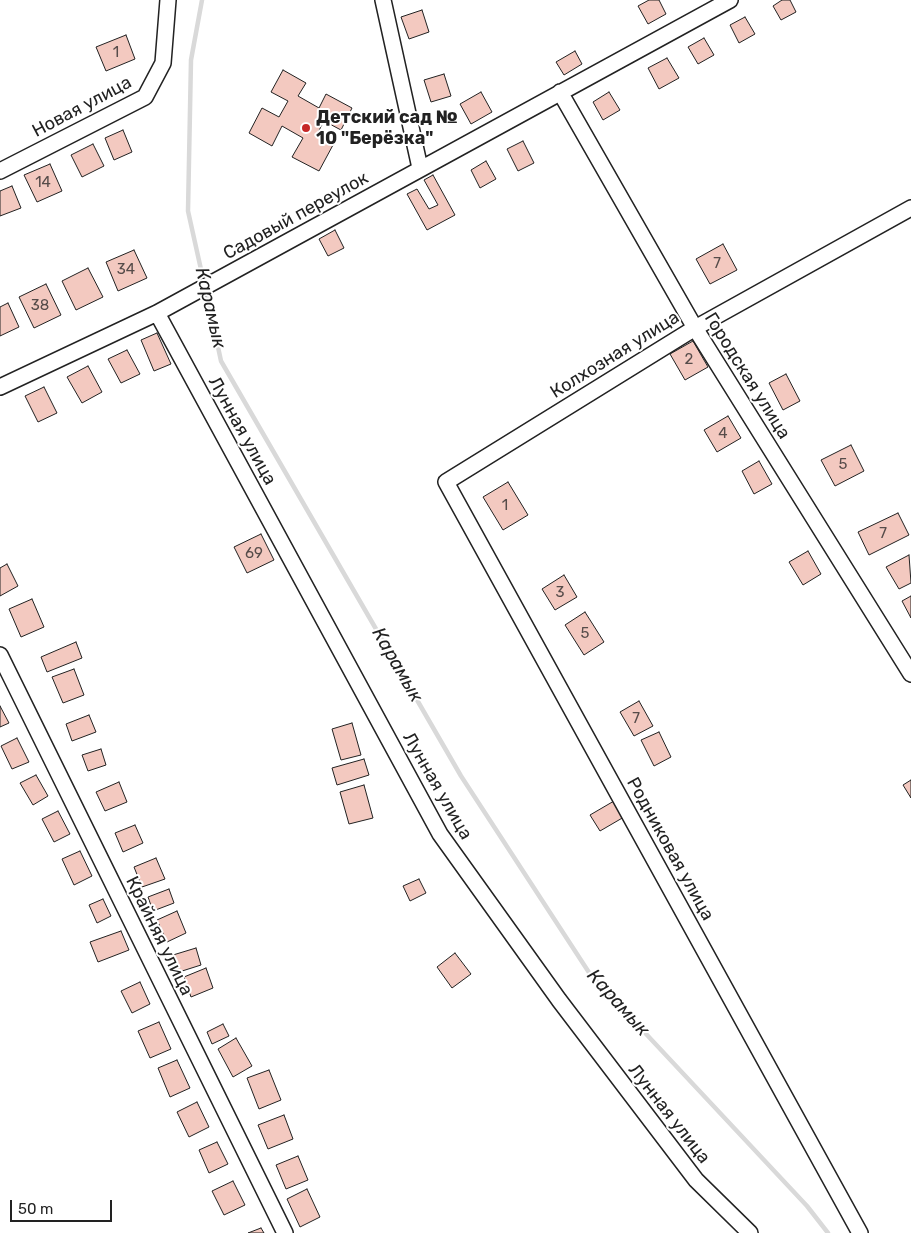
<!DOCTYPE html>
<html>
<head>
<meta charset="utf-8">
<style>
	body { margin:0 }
	#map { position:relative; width:911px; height:1233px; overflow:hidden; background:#fff; font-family:Rubik,sans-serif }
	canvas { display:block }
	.scale { position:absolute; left:10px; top:1200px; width:102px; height:22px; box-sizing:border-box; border:2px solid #222; border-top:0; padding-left:6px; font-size:15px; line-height:18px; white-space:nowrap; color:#222; -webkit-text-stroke:4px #fff; paint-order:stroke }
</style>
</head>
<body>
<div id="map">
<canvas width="911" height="1233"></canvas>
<div class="scale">50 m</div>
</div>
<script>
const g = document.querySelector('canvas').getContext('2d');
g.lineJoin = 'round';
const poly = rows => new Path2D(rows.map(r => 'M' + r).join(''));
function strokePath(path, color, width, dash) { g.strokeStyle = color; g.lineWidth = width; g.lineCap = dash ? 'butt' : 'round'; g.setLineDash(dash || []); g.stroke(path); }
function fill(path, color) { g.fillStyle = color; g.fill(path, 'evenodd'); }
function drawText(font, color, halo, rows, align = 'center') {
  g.font = font + ' Rubik,sans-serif'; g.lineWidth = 4; g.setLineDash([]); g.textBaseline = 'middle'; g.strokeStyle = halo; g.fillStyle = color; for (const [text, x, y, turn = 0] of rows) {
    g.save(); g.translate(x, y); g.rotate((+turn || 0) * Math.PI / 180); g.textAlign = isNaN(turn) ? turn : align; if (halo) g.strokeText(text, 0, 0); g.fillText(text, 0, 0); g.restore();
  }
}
const stream = poly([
	[202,0,191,60,188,211,204,283],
	[206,291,221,361,461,776,590,974,807,1206,828,1233]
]);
const building = poly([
	[649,0,659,0,666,14,648,24,638,6,649,0],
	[782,0,790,0,796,12,781,20,773,6,782,0],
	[422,10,429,32,409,39,401,17,422,10],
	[745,17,755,34,739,43,730,25,745,17],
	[126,35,135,59,106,71,96,47,126,35],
	[704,38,714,55,698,64,688,47,704,38],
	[575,51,582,64,564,75,556,62,575,51],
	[667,58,679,78,659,89,648,68,667,58],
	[283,70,306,83,298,96,319,108,326,94,352,108,341,130,324,121,316,136,333,145,319,171,292,157,303,138,282,126,272,146,249,133,262,108,279,117,288,101,271,92,283,70],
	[444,74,451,96,431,102,424,80,444,74],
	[481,92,492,112,471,124,460,104,481,92],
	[609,92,620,110,603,120,593,102,609,92],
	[123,130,132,152,114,160,105,138,123,130],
	[523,141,534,163,518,171,507,149,523,141],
	[93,144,104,166,82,177,71,155,93,144],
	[486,161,496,179,480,188,471,170,486,161],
	[50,164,62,191,37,202,24,175,50,164],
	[433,175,455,215,427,230,407,194,417,189,429,209,438,205,424,180,433,175],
	[12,186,21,208,0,216,0,191,12,186],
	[335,230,344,248,328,256,319,239,335,230],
	[723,244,737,270,710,284,696,259,723,244],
	[134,250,147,278,118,291,106,262,134,250],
	[88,268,103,297,76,310,62,281,88,268],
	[46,284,61,315,34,328,19,297,46,284],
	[8,303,19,327,0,336,0,307,8,303],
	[157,333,171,364,154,371,141,340,157,333],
	[693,341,708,367,685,380,670,354,693,341],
	[127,350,140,374,121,383,108,359,127,350],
	[88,366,102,392,82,403,67,377,88,366],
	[786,374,800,401,783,410,769,383,786,374],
	[44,387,57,413,38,422,25,396,44,387],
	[728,416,741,438,717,452,704,430,728,416],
	[851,445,864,471,835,486,821,460,851,445],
	[759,461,772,484,754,494,742,471,759,461],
	[508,482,528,515,503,530,483,497,508,482],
	[898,513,909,535,869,555,858,532,898,513],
	[261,534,274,560,247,573,234,547,261,534],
	[808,551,821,574,803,585,789,562,808,551],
	[909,555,911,583,899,589,886,567,909,555],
	[7,564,18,586,0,596,0,568,7,564],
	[564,575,577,597,555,610,542,589,564,575],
	[911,596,911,618,902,601,911,596],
	[32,599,44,627,21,637,9,609,32,599],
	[585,612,604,642,584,655,565,625,585,612],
	[76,642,82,658,47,672,41,657,76,642],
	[74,669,84,695,63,703,52,677,74,669],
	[639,701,653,726,634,736,620,712,639,701],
	[0,706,9,723,0,727,0,706],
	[89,715,96,732,72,741,66,724,89,715],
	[352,723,361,755,341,760,332,729,352,723],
	[659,732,671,757,654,766,641,740,659,732],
	[17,738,29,762,12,769,1,746,17,738],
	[101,749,106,765,88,771,82,755,101,749],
	[364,759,369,775,337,785,332,768,364,759],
	[36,775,48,796,33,805,20,783,36,775],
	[911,780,911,798,903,785,911,780],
	[119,782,127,802,105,811,96,792,119,782],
	[364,785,373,818,349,824,340,792,364,785],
	[614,801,624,817,600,831,590,815,614,801],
	[58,811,70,834,54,842,42,819,58,811],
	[135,825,143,843,123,852,115,833,135,825],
	[80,851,92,876,74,885,62,859,80,851],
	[156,858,165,879,142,887,134,867,156,858],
	[419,879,426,893,410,901,403,886,419,879],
	[169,889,174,903,153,911,148,897,169,889],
	[103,899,111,916,97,923,89,905,103,899],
	[177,911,186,933,167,942,157,920,177,911],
	[121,931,129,950,98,962,90,942,121,931],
	[196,948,201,965,179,972,173,955,196,948],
	[455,953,471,974,452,988,437,967,455,953],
	[206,968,213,988,191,997,184,977,206,968],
	[140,982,150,1004,132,1013,121,991,140,982],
	[159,1022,171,1049,150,1058,138,1031,159,1022],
	[223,1024,229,1036,212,1044,207,1032,223,1024],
	[236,1038,252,1066,233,1077,218,1049,236,1038],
	[177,1060,190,1088,170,1097,158,1068,177,1060],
	[269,1070,281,1100,259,1109,247,1078,269,1070],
	[197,1102,209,1127,189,1137,177,1112,197,1102],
	[284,1115,293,1139,268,1149,258,1125,284,1115],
	[217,1142,228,1164,209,1173,199,1150,217,1142],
	[298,1156,308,1180,286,1189,276,1165,298,1156],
	[233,1181,245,1205,224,1215,212,1191,233,1181],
	[307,1189,320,1217,300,1227,287,1199,307,1189],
	[261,1228,264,1233,248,1233,261,1228]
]);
const minor = poly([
	[383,0,420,168],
	[560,92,695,328,911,674],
	[0,171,145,97,163,63,168,0],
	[157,313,440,834,559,1000,696,1180,750,1233],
	[0,387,157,313,730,0],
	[0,655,285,1233],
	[860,1233,446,482,695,328,911,208]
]);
const markers = [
	[306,128,5,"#c62828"]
];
const numberNames = [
	["1",116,53],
	["14",43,183],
	["7",717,264],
	["34",126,270],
	["38",40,306],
	["2",689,360],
	["4",723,434],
	["5",843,465],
	["1",505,506],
	["7",883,534],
	["69",254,554],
	["3",560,593],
	["5",585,634],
	["7",636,719]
];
const streetNames = [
	["Новая улица",82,107,-28],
	["Садовый переулок",296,216,-29],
	["Колхозная улица",615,355,-32],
	["Городская улица",747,376,58],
	["Лунная улица",242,431,61],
	["Лунная улица",437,786,60],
	["Родниковая улица",670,849,61],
	["Крайняя улица",159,936,64],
	["Лунная улица",669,1114,52]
];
const poiNames = [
	["Детский сад №",316,118],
	["10 \"Берёзка\"",316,139]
];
const waterNames = [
	["Карамык",210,308,77],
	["Карамык",397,665,60],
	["Карамык",618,1003,48]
];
strokePath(stream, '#d9d9d9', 4.5);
fill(building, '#f3c9c0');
strokePath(building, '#222', 1);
strokePath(minor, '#222', 18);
strokePath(minor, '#fff', 15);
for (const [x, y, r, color] of markers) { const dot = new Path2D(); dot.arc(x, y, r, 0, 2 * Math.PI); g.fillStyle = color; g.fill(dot); strokePath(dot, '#fff', 2); }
drawText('15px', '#564c4a', null, numberNames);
drawText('18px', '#222', '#fff', streetNames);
drawText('bold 18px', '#222', '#fff', poiNames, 'left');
drawText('italic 19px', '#222', '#fff', waterNames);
</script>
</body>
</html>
